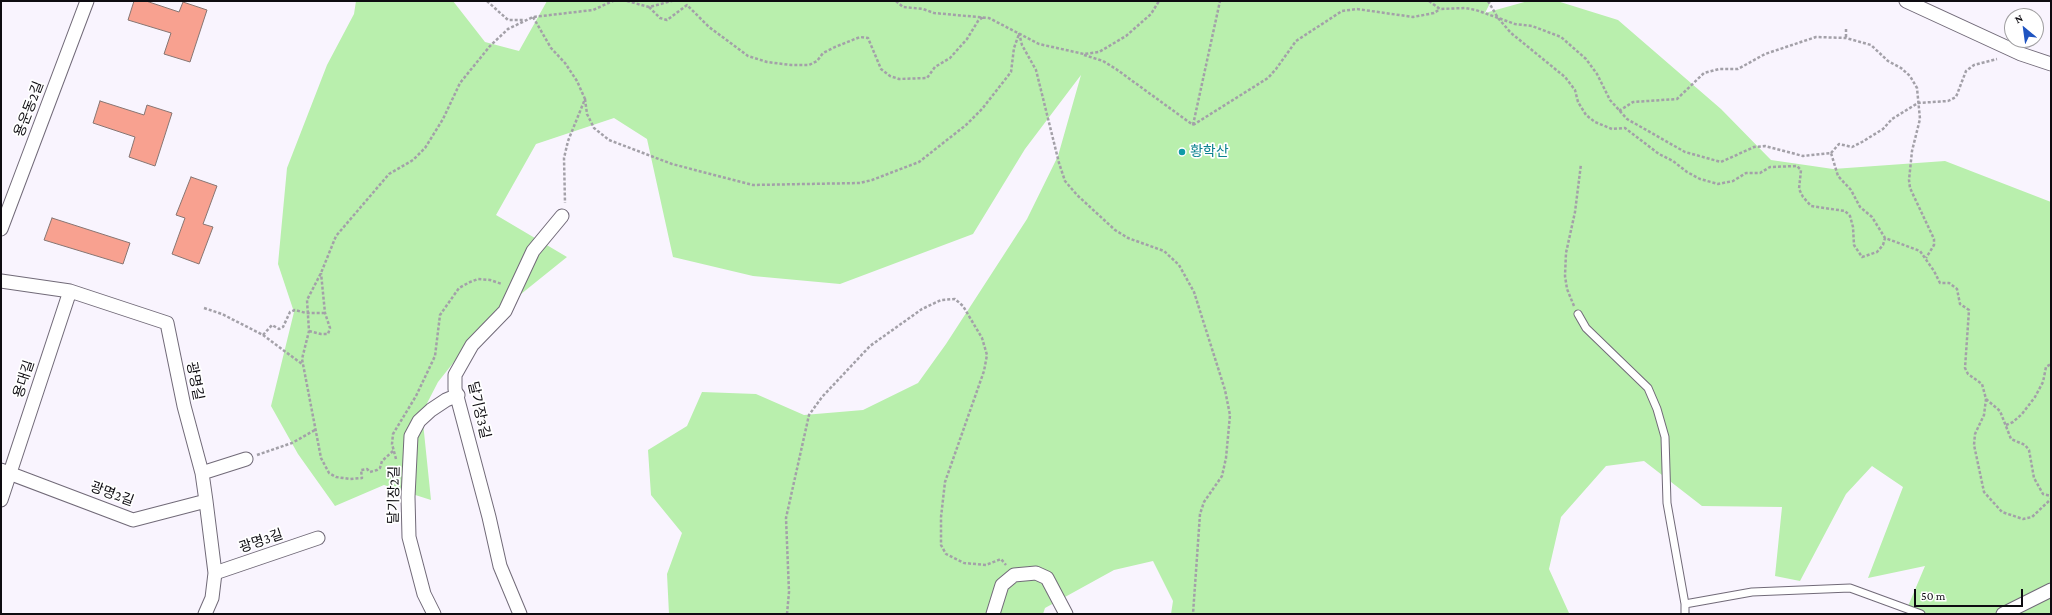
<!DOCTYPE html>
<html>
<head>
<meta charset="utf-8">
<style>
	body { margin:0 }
	#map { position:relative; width:2052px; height:615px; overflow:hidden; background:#f9f4fe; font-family:"Crimson Pro",serif }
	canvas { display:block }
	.frame { position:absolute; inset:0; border:2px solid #0e0c11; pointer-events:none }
	.north { position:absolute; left:2004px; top:8px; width:40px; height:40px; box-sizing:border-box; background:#fff; border:1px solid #9f9ea0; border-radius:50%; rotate:331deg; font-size:11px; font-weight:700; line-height:16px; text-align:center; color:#0e0c11 }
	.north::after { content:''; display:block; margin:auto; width:14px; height:18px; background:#1f54c1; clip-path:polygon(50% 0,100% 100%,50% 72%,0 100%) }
	.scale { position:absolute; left:1914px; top:589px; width:109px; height:18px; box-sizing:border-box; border:2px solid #0e0c11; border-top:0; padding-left:5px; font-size:12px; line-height:14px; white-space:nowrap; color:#0e0c11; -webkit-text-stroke:3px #fff; paint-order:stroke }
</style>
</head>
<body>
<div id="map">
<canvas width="2052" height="615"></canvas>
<div class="frame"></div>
<div class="north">N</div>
<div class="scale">50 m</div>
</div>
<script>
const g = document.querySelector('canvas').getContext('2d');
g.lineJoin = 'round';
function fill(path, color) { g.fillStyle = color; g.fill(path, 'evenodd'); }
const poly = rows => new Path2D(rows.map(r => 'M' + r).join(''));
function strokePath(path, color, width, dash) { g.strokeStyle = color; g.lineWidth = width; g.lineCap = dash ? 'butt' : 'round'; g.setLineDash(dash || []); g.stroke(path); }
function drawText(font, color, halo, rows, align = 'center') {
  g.font = font + ' "Crimson Pro","Noto Sans KR",serif'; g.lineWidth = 3.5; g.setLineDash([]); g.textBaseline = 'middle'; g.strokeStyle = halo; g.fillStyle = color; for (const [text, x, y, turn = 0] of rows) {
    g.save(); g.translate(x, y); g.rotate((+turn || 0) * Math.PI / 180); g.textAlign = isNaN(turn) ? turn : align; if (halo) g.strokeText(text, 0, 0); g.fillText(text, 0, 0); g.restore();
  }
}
const green = poly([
	[356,1,453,1,485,42,519,51,547,1,1491,1,1485,13,1528,1,1557,1,1618,20,1721,109,1771,160,1833,169,1945,161,2051,202,2051,614,1908,614,1906,611,1925,566,1868,578,1903,487,1872,466,1846,494,1800,581,1775,576,1782,507,1702,506,1644,461,1606,466,1561,517,1549,569,1569,613,1571,614,1171,614,1173,601,1153,561,1114,570,1045,608,1043,614,669,614,667,574,682,533,651,495,648,450,687,426,702,392,756,394,804,415,863,410,918,383,946,344,1027,219,1058,156,1081,75,1025,149,973,234,840,284,753,276,673,257,647,139,614,118,536,144,496,215,567,257,485,323,438,382,422,413,431,500,384,485,335,506,298,454,271,406,294,312,278,264,287,168,327,65,354,14]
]);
const building = poly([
	[134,1,146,1,179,12,183,2,207,10,190,62,164,54,171,33,128,20,134,1],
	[100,101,144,115,147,105,172,113,155,166,129,157,135,137,93,123,100,101],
	[191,177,217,186,203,224,213,227,199,264,172,254,185,218,176,215,191,177],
	[52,218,130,243,123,264,44,240,52,218]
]);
const path = poly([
	[487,1,508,20,523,20],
	[627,1,649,7,672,1],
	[896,1,903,7,923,9,934,13,989,18,1039,44,1084,54,1099,52,1126,36,1151,14,1159,1],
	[1429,1,1440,9,1465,8,1476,10,1515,24,1532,26,1561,37,1586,59,1597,74,1610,100,1627,119,1685,152,1721,162,1754,147,1765,146,1803,156,1831,153,1838,176,1851,190,1860,207,1872,217,1885,238,1920,251,1934,271,1940,283,1949,283,1957,289,1960,304,1969,310,1965,368,1968,374,1982,384,1986,399,1984,415,1975,434,1974,445,1984,492,2002,512,2023,519,2032,517,2051,499],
	[1488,1,1498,18,1511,33,1565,77,1575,90,1578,102,1586,115,1595,122,1612,129,1625,128,1659,154,1673,161,1687,172,1700,179,1718,184,1733,181,1746,173,1760,173,1770,167,1797,166,1801,170,1799,189,1803,197,1811,206,1845,211,1850,216,1853,227,1854,245,1862,257,1877,252,1883,245,1885,238],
	[649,7,660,18,667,20,687,5,709,27,748,56,767,62,791,65,809,65,817,61,823,53,835,47,860,37,868,38,881,69,890,76,899,79,927,78,935,67,950,58,967,39,978,21,983,17],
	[533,17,551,48,565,63,577,81,585,99,568,141,564,158,565,203],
	[1846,29,1846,38],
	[1019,33,1022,45,1036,70,1059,163,1065,181,1077,195,1115,230,1128,238,1164,251,1179,265,1194,292,1225,390,1230,415,1226,458,1222,476,1204,502,1200,514,1193,614],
	[1084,55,1103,61,1116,69,1193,125],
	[585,99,587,114,594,128,609,140,672,164,753,185,860,183,872,180,919,162,966,125,982,109,1011,72,1014,48,1019,34],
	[1619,111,1633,102,1677,99,1704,73,1719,69,1738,69,1765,54,1816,37,1846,38,1871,45,1888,61,1901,68,1910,76,1917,88,1920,119,1912,151,1909,180,1910,188,1934,239,1934,245,1926,258],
	[1193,125,1268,78,1276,69,1296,41,1342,11,1357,9,1413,17,1434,13,1440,9],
	[1193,125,1220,1],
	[1831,153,1839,144,1852,147,1862,142,1883,129,1892,119,1918,103,1948,101,1956,97,1966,71,1974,65,1997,59],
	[1574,306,1567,289,1565,276,1566,253,1575,212,1581,164],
	[204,308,222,314,263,335,302,364],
	[309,331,321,334,328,334,330,328,325,313,321,273],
	[263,335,272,325,279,329,283,327,290,312,295,310,306,313,325,313],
	[1986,399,2000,411,2011,439,2025,445,2029,450,2034,478,2043,494,2051,496],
	[2006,425,2013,422,2022,414,2035,397,2043,382,2046,367,2051,364],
	[393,451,382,461,380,468,377,470,370,472,367,469,361,470,362,478,350,479,336,477,329,473,321,458,302,359,309,331,307,300,321,273,336,236,389,174,413,160,425,148,443,119,460,83,490,46,508,29,533,17,593,10,613,1],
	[257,455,292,443,315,430],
	[396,459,392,444,393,434,416,396,435,356,440,315,459,288,470,282,478,279,490,280,502,284],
	[787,614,789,592,786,518,809,415,822,397,870,346,922,309,941,300,955,299,963,306,982,338,987,355,984,371,945,482,941,517,941,545,946,554,964,563,986,565,1001,559,1006,565]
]);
const lane = poly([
	[1578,314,1586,328,1648,388,1657,409,1665,437,1667,503,1685,604,1685,614],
	[1685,604,1752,592,1850,588,1921,614]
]);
const street = poly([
	[1906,1,2021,54,2051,64],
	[1,229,87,1],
	[1,281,70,291,167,323,184,406,202,473,206,501,215,573,212,598,205,614],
	[1,470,133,520,206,501],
	[202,473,246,459],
	[1,500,70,291],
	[215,573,318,538],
	[434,614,424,594,409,537,408,497,411,436,419,421,431,410,446,400,458,395],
	[520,614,500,566,489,517,455,389,455,375,472,345,505,311,533,251,562,216],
	[993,614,1002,585,1014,575,1036,573,1047,578,1066,614],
	[2003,614,2051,590]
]);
const markers = [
	[1182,152,4,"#0f9aa8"]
];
const streetNames = [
	["용운동2길",29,109,-69],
	["용대길",24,379,-72],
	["광명길",195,381,79],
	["달기장3길",479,410,77],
	["광명2길",112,494,20],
	["달기장2길",394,495,-89],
	["광명3길",261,541,-19]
];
const cultureNames = [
	["황학산",1190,152]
];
fill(green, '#b9efad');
fill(building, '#f8a190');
strokePath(building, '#877572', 1);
strokePath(lane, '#716a78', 9);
strokePath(street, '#716a78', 15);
strokePath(path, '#a3a0a8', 2.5, [3, 2]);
strokePath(lane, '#fff', 7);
strokePath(street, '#fff', 13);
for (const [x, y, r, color] of markers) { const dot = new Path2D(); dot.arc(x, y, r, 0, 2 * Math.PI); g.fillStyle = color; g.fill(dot); strokePath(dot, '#fff', 1.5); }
drawText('14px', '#0e0c11', '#fff', streetNames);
drawText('14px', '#0d838f', '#fff', cultureNames, 'left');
</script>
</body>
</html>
